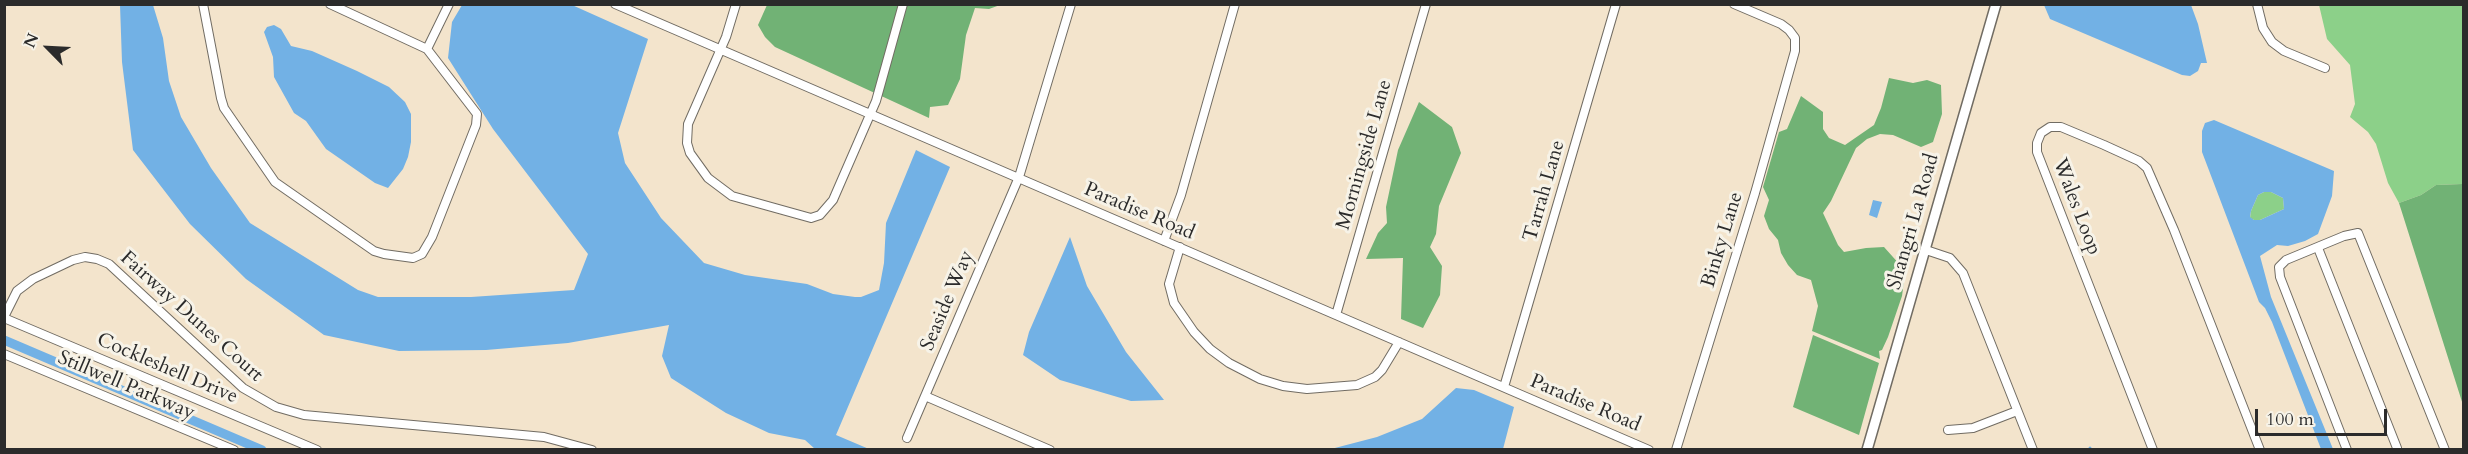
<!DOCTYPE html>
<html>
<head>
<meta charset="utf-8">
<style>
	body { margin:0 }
	#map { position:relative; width:2468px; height:454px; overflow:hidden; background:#f3e4cc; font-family:Cardo,serif }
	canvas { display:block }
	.frame { position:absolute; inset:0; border:6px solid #2b2b2b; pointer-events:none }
	.north { position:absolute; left:18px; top:18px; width:60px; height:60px; -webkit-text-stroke:4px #f7f3e8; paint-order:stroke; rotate:294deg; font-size:16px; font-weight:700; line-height:24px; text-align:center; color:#2b2b2b }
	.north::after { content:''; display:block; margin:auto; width:21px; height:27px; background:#2b2b2b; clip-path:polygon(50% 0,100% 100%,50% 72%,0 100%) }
	.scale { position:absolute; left:2255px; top:409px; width:132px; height:27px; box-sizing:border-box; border:3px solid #2b2b2b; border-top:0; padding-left:8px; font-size:18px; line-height:21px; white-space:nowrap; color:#2b2b2b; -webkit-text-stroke:4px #f7f3e8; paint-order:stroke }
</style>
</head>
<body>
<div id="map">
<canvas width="2468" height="454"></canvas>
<div class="frame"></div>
<div class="north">N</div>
<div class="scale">100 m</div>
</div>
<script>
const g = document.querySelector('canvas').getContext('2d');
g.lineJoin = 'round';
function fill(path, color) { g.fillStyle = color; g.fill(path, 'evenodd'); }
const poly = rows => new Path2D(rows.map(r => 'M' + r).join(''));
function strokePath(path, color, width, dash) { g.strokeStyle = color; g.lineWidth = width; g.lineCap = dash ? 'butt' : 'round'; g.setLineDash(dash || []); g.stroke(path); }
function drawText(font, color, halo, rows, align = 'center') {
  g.font = font + ' Cardo,serif'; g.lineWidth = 6; g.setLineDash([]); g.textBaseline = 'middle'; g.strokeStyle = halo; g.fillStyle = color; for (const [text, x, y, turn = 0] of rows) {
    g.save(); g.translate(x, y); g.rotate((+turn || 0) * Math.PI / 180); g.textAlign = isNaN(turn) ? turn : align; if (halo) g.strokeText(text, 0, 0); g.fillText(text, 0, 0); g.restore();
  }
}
const green = poly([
	[2319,5,2463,5,2462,184,2436,185,2421,195,2399,203,2388,183,2376,144,2368,132,2350,117,2355,104,2350,65,2327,39],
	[2264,192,2271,192,2283,198,2284,209,2260,220,2254,220,2250,218,2251,211,2258,195]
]);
const forest = poly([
	[767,5,1000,5,989,9,975,8,966,35,960,79,948,105,930,107,929,118,775,47,765,37,758,25],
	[1889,78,1913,83,1927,80,1941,85,1942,114,1933,142,1921,147,1893,135,1880,134,1867,139,1856,148,1831,201,1823,213,1838,245,1844,252,1866,248,1884,247,1901,266,1904,281,1902,296,1888,337,1882,350,1879,351,1880,359,1812,331,1818,306,1811,280,1797,275,1788,265,1781,253,1778,240,1769,229,1764,216,1769,200,1763,187,1779,132,1787,129,1801,96,1823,112,1823,129,1829,138,1845,145,1874,125,1881,108],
	[1419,102,1452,127,1461,153,1439,206,1436,234,1430,247,1442,266,1440,295,1423,328,1401,319,1403,258,1366,259,1378,233,1387,223,1386,207,1398,150],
	[2463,181,2464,405,2463,405,2399,203,2421,195,2436,185,2462,184],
	[1813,335,1879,363,1859,435,1793,407]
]);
const water = poly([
	[120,5,153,5,163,38,169,81,181,117,211,168,250,223,358,290,378,297,471,297,574,290,588,254,493,129,448,58,452,22,462,5,572,5,648,39,618,133,625,163,661,218,704,263,745,275,807,284,833,294,855,297,861,297,879,290,884,263,886,223,916,150,950,167,836,435,869,449,815,449,805,440,769,433,726,413,671,378,662,356,669,325,568,343,486,350,399,351,324,335,246,279,190,224,133,150,122,62],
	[2044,5,2191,5,2198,24,2207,63,2201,63,2198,71,2190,76,2182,75,2050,19],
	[274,25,281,29,291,46,312,51,357,71,389,87,405,102,411,114,411,142,408,157,403,169,388,188,375,183,326,149,306,121,294,113,274,77,273,57,264,32,267,27],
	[2214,120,2334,171,2332,196,2318,234,2305,241,2288,246,2277,245,2260,256,2271,297,2333,449,2321,449,2272,322,2265,308,2259,302,2202,152,2202,131,2205,123],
	[2264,192,2271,192,2283,198,2284,209,2260,220,2254,220,2250,217,2251,211,2258,195],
	[1873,200,1882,202,1877,218,1869,215],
	[1070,237,1087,286,1126,352,1164,400,1131,401,1060,380,1023,355,1029,332],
	[1456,388,1474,390,1514,407,1503,449,1331,449,1377,437,1422,419]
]);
const stream = poly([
	[2090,448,2090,450]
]);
const canal = poly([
	[4,340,262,450]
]);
const minor = poly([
	[203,4,221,98,224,108,275,182,374,251,384,254,413,258,422,254,432,237,476,125,477,114,427,49,330,4],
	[615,4,1649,450],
	[736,4,726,37,688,124,687,143,690,153,708,178,732,196,811,218,820,215,833,200,876,101,903,4],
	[2257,4,2263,28,2272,42,2284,51,2325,68],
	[427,49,449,4],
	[1164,241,1181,195,1235,4],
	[1180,247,1169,284,1174,303,1194,332,1210,349,1229,363,1260,379,1283,386,1307,389,1357,385,1375,377,1382,370,1399,342],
	[2318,248,2397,448],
	[1926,250,1950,258,1963,273,2033,450],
	[1336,315,1426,4],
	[4,317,17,291,33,279,73,260,85,257,97,259,109,264,243,388,276,407,304,415,544,437,592,450],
	[4,318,317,450],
	[4,354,234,450],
	[1504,387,1616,4],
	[925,396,1050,450],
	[1948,430,1973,428,2017,411],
	[907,438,1019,177,1071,4],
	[1676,450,1755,193,1795,51,1795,38,1789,30,1781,24,1734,4],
	[2153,450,2037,152,2037,143,2041,133,2050,127,2061,127,2104,145,2139,161,2147,168,2174,230,2260,450],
	[2347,450,2280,277,2279,267,2286,260,2344,236,2358,233,2445,450]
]);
const tertiary = poly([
	[1867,450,1996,4]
]);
const streetNames = [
	["Morningside Lane",1365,155,-74],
	["Tarrah Lane",1545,191,-74],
	["Wales Loop",2076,207,69],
	["Paradise Road",1139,212,23],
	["Shangri La Road",1914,222,-74],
	["Binky Lane",1723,240,-73],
	["Seaside Way",948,301,-67],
	["Fairway Dunes Court",191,317,42],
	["Cockleshell Drive",167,369,23],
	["Stillwell Parkway",126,386,23],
	["Paradise Road",1585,404,23]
];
fill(green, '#8cd089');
fill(forest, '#71b275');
fill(water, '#72b1e5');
strokePath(stream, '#72b1e5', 3);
strokePath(canal, '#72b1e5', 9);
strokePath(minor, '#716c63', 10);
strokePath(tertiary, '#716c63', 12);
strokePath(minor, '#fff', 8);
strokePath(tertiary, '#fff', 9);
drawText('20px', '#2b2b2b', '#f7f3e8', streetNames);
</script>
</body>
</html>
